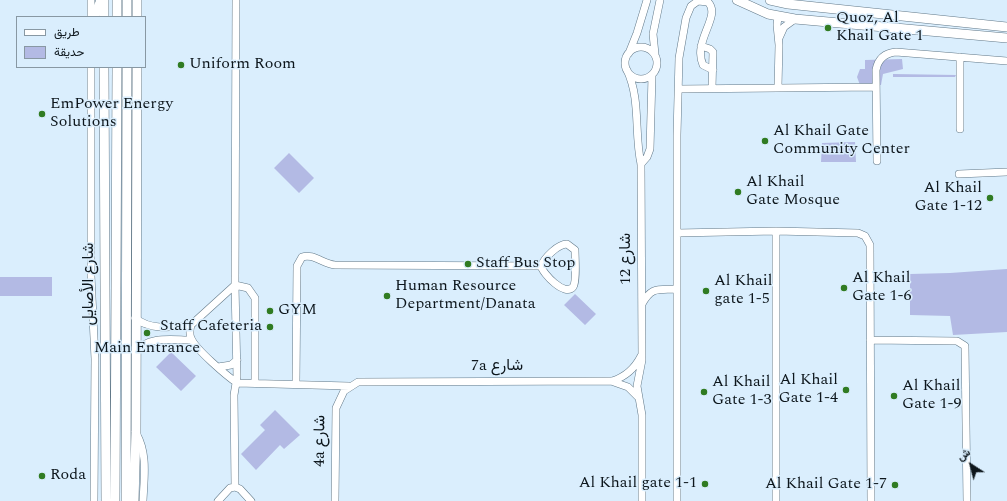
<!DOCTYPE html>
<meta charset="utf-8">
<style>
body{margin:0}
#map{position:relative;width:1007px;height:501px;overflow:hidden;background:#daeefd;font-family:Spectral,Vazirmatn,serif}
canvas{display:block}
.legend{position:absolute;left:16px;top:16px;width:130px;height:52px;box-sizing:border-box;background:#daeefd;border:1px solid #8898a3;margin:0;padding:5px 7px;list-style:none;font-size:12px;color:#0d161c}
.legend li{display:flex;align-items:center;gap:8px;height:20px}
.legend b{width:20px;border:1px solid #8898a3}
.north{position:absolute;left:951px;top:445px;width:40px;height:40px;-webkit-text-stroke:3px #daeefd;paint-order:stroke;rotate:324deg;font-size:11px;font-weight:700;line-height:16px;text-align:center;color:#0d161c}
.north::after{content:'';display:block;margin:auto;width:14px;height:18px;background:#0d161c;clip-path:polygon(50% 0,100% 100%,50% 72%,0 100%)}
</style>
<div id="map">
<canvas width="1007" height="501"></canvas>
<ul class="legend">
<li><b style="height:5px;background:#fff"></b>طريق</li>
<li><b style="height:11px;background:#b3bae4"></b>حديقة</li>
</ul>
<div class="north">ش</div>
</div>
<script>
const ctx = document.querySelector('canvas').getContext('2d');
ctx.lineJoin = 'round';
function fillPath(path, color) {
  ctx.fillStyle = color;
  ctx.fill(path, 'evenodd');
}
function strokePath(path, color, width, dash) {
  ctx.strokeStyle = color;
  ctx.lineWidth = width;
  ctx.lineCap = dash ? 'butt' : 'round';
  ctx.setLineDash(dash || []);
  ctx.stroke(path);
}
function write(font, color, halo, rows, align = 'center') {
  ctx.font = font + ' Spectral,Vazirmatn,serif';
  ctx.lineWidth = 3;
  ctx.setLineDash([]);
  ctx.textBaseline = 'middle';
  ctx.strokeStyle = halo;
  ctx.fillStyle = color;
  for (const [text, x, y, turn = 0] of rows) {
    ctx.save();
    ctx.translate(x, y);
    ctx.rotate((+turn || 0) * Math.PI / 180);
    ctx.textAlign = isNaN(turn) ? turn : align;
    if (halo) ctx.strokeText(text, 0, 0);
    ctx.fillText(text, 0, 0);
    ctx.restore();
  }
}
const green = new Path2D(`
 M902 59 903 69 883 74 881 85H860L857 77 860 69H865V60Z
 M893 74 956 75 955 77H893Z
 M855 142 856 162H821L822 143Z
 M289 153 314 178 299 193 274 168Z
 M1007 269V332L953 335 950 316 910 315V274L950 273Z
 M0 277H52V296H0Z
 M575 294 596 314 585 325 564 305Z
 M171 352 196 376 181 391 156 367Z
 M275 410 300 435 284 449 280 445 256 470 241 454 265 430 260 425Z`);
const street = new Path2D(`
 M91 17V0
 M779 38 784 27 795 19
 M701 46 710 49 713 52 712 88
 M625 63a16 16 0 1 1 32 0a16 16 0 1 1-32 0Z
 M629 53 637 33 647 0
 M655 54 653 34 660 0
 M960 57V129
 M91 67V276L95 359 94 501
 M627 70C641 100 634 133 641 164L642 360 637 386 642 415V501
 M778 87 779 45 777 25 778 17
 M679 89 876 87
 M877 161 876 70C878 59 885 53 896 52L1007 61
 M641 164 647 157 650 149 652 76
 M959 174 1007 172
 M776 231V501
 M677 233 776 231 858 233 865 236 870 245 871 501
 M567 244 575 250C575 258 577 282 573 287 565 297 543 274 541 266 545 257 558 244 567 244Z
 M642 304C652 286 658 290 677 289
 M135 318C151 331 173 327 191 325
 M870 340 957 341 965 346 967 501
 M136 352C148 335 173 340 191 340
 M218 367 231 365 237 360
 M612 381C625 377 635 368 641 356
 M255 383V298L248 288 235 285 191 325C190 329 189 334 191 338 195 349 227 376 237 383L349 386
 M296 384 297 266 302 257C313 253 323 264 335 265L541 266
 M136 433C148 454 144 477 143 501
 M235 487 234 395 237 377 235 285 236 0
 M218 501 230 488 235 487 240 489 251 501
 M335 501 336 408 344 391 358 382 611 381 628 387 638 397
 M677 501V135L679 58 686 18 691 6 698 1 708 2C722 16 692 41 703 65L713 70`);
const secondary = new Path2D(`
 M104 0V17
 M737 0 768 14 795 19 1007 38
 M770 0 788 4 1007 27
 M94 17 101 0
 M117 17V0
 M127 17V0
 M137 17V0
 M104 67 106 501
 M115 501 117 67
 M126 501 127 67
 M134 501 136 432 137 67`);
const markers = [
 [828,28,4,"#307b22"],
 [181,65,4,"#307b22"],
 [42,114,4,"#307b22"],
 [765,141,4,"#307b22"],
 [738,192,4,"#307b22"],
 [990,198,4,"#307b22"],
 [468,264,4,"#307b22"],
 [844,288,4,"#307b22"],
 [706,291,4,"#307b22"],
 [387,296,4,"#307b22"],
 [270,311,4,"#307b22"],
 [270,327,4,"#307b22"],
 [147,333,4,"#307b22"],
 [846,390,4,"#307b22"],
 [704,392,4,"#307b22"],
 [894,396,4,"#307b22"],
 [42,476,4,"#307b22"],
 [705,484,4,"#307b22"],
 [895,485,4,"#307b22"]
];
const poiNames = [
 ["Quoz, Al",836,19],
 ["Khail Gate 1",836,37],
 ["Uniform Room",189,65],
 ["EmPower Energy",50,105],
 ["Solutions",50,123],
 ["Al Khail Gate",773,132],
 ["Community Center",773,150],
 ["Al Khail",746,183],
 ["Gate Mosque",746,201],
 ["Al Khail",982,189,"right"],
 ["Gate 1-12",982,207,"right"],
 ["Staff Bus Stop",476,264],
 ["Al Khail",852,279],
 ["Gate 1-6",852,297],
 ["Al Khail",714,282],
 ["gate 1-5",714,300],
 ["Human Resource",395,287],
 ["Department/Danata",395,305],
 ["GYM",278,311],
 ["Staff Cafeteria",262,327,"right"],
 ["Main Entrance",147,349,"center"],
 ["Al Khail",838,381,"right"],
 ["Gate 1-4",838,399,"right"],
 ["Al Khail",712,383],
 ["Gate 1-3",712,401],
 ["Al Khail",902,387],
 ["Gate 1-9",902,405],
 ["Roda",50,476],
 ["Al Khail gate 1-1",697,484,"right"],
 ["Al Khail Gate 1-7",887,485,"right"]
];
const streetNames = [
 ["شارع 12",627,259,-90],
 ["شارع الأصايل",90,284,-90],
 ["7a شارع",497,367],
 ["4a شارع",321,441,-89]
];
fillPath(green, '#b3bae4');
strokePath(street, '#617888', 8);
strokePath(secondary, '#617888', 10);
strokePath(street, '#fff', 7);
strokePath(secondary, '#fff', 9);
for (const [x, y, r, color] of markers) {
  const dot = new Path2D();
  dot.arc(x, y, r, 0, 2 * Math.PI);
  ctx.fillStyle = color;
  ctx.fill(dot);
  strokePath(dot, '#daeefd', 1.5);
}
write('16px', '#0d161c', '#daeefd', poiNames, 'left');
write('16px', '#0d161c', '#daeefd', streetNames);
</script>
